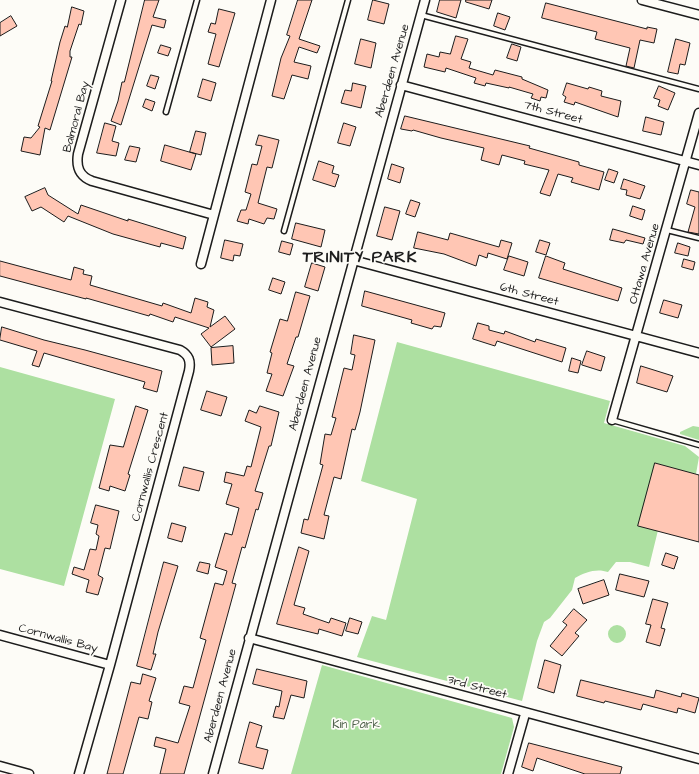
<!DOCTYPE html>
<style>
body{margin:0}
canvas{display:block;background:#fdfcf7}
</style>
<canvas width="699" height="774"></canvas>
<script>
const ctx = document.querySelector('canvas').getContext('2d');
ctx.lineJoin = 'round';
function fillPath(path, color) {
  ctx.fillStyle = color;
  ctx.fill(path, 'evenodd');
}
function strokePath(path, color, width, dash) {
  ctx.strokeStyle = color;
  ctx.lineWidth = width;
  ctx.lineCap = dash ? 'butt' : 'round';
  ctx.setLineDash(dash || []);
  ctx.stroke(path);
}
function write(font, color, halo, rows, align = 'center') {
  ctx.font = font + ' "Architects Daughter",sans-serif';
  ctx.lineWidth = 3.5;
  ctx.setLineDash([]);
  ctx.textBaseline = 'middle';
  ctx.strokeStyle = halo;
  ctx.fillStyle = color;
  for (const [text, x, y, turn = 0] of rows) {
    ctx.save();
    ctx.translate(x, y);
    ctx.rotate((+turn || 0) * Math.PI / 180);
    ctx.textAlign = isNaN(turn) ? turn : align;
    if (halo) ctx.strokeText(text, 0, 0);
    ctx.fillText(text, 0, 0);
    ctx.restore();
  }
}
const green = new Path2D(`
 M397 342 610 401 604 423 685 446 699 457 696 474 673 469 649 567 630 562H616L608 572C597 568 585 572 575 578L572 590 550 618 544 622 537 641 522 701 357 657 372 616 386 620 417 499 361 481Z
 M0 367 115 399 64 586 0 569Z
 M693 426 699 427V440L680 434V432Z
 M608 634a9 9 0 1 1 18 0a9 9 0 1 1-18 0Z
 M322 665 512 718 514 727 501 774H291Z`);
const building = new Path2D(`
 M145 0H159L153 17 166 20 164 28 152 25 121 125 111 121 118 101 122 82H124Z
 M298 0H312L299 39 320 46 317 53 299 47 294 62 311 66 308 79 292 75 284 99 272 96 281 58 290 36 287 35Z
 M373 0 389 4 384 24 368 20Z
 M440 0H461L456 18 437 12Z
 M466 0H492L489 9 466 2Z
 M546 3 647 29V27L657 29 654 43 640 40 634 68 626 66 630 48 595 39 597 32 542 18Z
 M72 7 84 11 81 25 79 24 70 51V57H72L50 130 45 128 40 155 21 151 24 137 31 138 40 127 38 126 52 81H51L60 42 65 26 67 27Z
 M219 9 235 13 219 67 208 64 216 34 208 32 211 23 215 24Z
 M498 13 510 17 505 30 494 26Z
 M11 16 17 26 0 36V23Z
 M456 36 468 39 461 59 471 62 469 68 493 75 495 70 522 77V79L548 90 546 98 541 97 540 101 531 98 533 94 509 87V88L486 83 485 86 474 83 476 78 446 68 445 72 424 67 427 54 439 57 440 52 450 54Z
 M361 39 376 43 371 68 355 64Z
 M676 39 690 43 685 65 680 64 678 74 668 72Z
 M512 44 521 47 517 61 507 58Z
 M161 45 171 48 168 56 158 53Z
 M151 75 159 77 155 89 147 86Z
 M203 79 216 83 211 101 198 97Z
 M353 83 366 86 361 108 341 103 345 90 351 91Z
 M567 83 588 89 589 87 602 91 601 96 621 101 618 117 575 102 574 105 564 102 566 97 563 95Z
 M659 86 675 93 668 110 658 106 660 100 654 98Z
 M146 99 155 102 152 111 143 107Z
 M405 116 530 146 529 148 579 162V165L604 172 599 190 571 182 573 178 558 174 550 196 540 193 549 170 524 164 525 161 502 155 499 165 481 160 484 148 441 138 413 130 412 131 401 129Z
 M646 117 664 122 661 135 643 131Z
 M105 123 116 126 112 141 119 143 116 156 97 153Z
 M344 123 356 127 350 146 338 143Z
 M196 131 206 133 201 155 190 152Z
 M259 135 279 140 272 168 267 167 258 203 277 209 274 219 267 218 264 224 249 219 248 224 237 221 241 210H246L251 194 245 192 252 164 257 165 262 146 256 145Z
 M165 145 196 154 191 170 161 161Z
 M130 146 140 148 136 162 125 160Z
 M319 161 334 166 332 173 339 175 335 187 313 180Z
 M392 164 404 168 400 183 388 179Z
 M609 169 618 172 614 183 605 180Z
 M624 179 645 186 640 199 626 195 627 190 621 189Z
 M45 188 48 195 78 214 81 205 128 221V219L186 237 183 249 161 243 160 247 113 234 68 216 64 222 41 207 32 211 25 197Z
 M691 190 699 192V234L688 232 695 207 687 204Z
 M411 200 420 203 415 217 406 214Z
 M633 206 645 210 642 220 630 216Z
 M385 207 400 211 392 240 377 236Z
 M296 223 325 230 321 247 292 239Z
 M613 229 645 238 643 244 626 240 624 243 610 240Z
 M418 232 448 240 450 233 499 247 501 240 512 243 507 259 488 253 487 258 479 255 476 266 444 254 414 248Z
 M225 240 243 244 240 256 234 255 233 261 221 258Z
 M540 240 550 243 546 255 536 252Z
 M282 241 293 244 290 255 279 252Z
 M678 243 690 247 688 256 675 253Z
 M509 256 528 262 524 276 504 270Z
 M546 256 565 263 563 269 622 288 618 301 539 278Z
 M684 259 695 262 693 270 682 267Z
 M0 261 71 280 74 267 84 270 83 274 92 276 90 285 162 306 163 303 191 313 195 298 208 302 207 307 214 310 210 327 225 316 235 329 211 347 201 334 209 328 175 317 173 322 150 314 149 316 86 298V299L0 276Z
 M312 263 325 267 318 291 305 287Z
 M273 278 285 282 281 294 269 290Z
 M365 291 445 313 441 327 434 326 432 329 411 323 412 320 362 306Z
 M296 292 310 296 298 337H296L287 364 294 366 283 396 266 391 272 374 267 373 272 353 270 352 280 319 287 321Z
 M664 300 682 305 678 318 660 313Z
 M478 323 489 326V330L504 334 505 331 535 342 536 339 566 348 562 362 497 341 495 346 473 339Z
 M2 327 44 340 85 350 162 371 157 392 143 388 145 382 44 353 39 367 32 365 37 351 0 340Z
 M354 335 375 340 360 412 355 430 352 429 341 479 334 477 324 515 329 516 324 539 301 533 304 519 308 520 323 465 320 464 325 434 331 435 336 418 332 417 344 368 352 370 355 355 351 354Z
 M233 346 234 363 212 365 211 348Z
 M587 351 605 357 601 371 582 365Z
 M572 358 581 361 578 373 569 371Z
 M641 366 673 376 667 392 637 383Z
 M207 391 227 397 221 416 201 410Z
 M136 406 148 410 128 474 130 475 125 491 110 486 109 491 99 488 110 445 123 447Z
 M260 406 279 412 271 446H269L255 491 263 493 258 510 256 509 245 548 242 547 232 583 236 584 184 774H160L166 749 154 746 156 737 178 743 190 706 179 703 184 686 193 688 206 640 200 638 215 583 223 585 227 571 215 567 225 533 232 535 239 508 226 504 232 484 224 482 226 472 244 476 247 466 251 467 261 427 245 421 249 410 256 413Z
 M655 463 699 475V542L638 526Z
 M184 467 204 472 199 491 179 486Z
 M96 505 119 511 110 549 105 548 98 575 103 578 98 595 86 592 89 580 72 574 74 567 84 570 90 549 96 550 99 536 96 534 98 525 91 523Z
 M172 523 186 527 182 542 168 538Z
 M299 547 309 551 294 605 305 608 303 614 329 623 331 618 346 623 342 636 319 629 318 634 277 624Z
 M666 553 678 557 674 569 662 565Z
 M164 562 178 566 158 632 153 654H156L151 670 137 666Z
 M200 562 210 564 208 574 197 571Z
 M620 574 649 581 644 597 616 590Z
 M604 580 609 595 583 604 578 589Z
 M653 599 668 603 661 628 665 629 660 646 646 642 651 625 646 624Z
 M574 609 587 620 575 633 579 636 562 656 550 646 567 625 563 622Z
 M350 618 362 622 358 634 346 631Z
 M545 660 561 665 554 693 538 688Z
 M257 669 307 681 304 698 291 695 284 719 273 717 276 706 279 707 282 691 253 684Z
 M143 674 156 678 149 701 152 702 148 719 139 717 123 774H107L131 682 140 684Z
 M581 680 654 698 656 690 681 697 682 693 699 698 695 713 678 708 677 713 643 704 641 710 605 701 604 703 577 696Z
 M250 722 262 726 256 747 268 750 263 769 239 763Z
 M529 743 622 767 620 774H585L537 758 533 771 522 767Z`);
const service = new Path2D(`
 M421 15 699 89
 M166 112 197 0
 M667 230 699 238
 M284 231 348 0
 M612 420 699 445`);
const minor = new Path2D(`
 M121 0 78 154C76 167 79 176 92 181L214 215
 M642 0 699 15
 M401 85 699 165
 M353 260 699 353
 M201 264 271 0
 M0 302 180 350C189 355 191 361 189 371L110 665 79 774
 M612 420 699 113
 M0 635 110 665
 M249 638 699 759
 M0 766 29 774
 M213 774 425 0
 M508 774 525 714`);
const streetNames = [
 ["Aberdeen Avenue",393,71,-74],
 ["7th Street",553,113,15],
 ["Balmoral Bay",77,117,-75],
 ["Ottawa Avenue",645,264,-74],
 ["6th Street",529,295,15],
 ["Aberdeen Avenue",306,384,-75],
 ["Cornwallis Crescent",151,467,-75],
 ["Cornwallis Bay",58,639,15],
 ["3rd Street",477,688,15],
 ["Aberdeen Avenue",221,696,-75]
];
const parkNames = [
 ["Kin Park",356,725]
];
const districtNames = [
 ["TRINITY PARK",360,259]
];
fillPath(green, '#ade0a1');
fillPath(building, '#ffc6b4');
strokePath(building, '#1c1c1c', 1);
strokePath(service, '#1c1c1c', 7);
strokePath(minor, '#1c1c1c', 11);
strokePath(service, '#fdfcf7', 4);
strokePath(minor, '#fdfcf7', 8);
write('12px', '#1c1c1c', '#fdfcf7', streetNames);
write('12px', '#4f614b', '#fdfcf7', parkNames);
ctx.letterSpacing = '1px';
write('bold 16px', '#1c1c1c', '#fdfcf7', districtNames);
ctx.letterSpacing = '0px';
</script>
